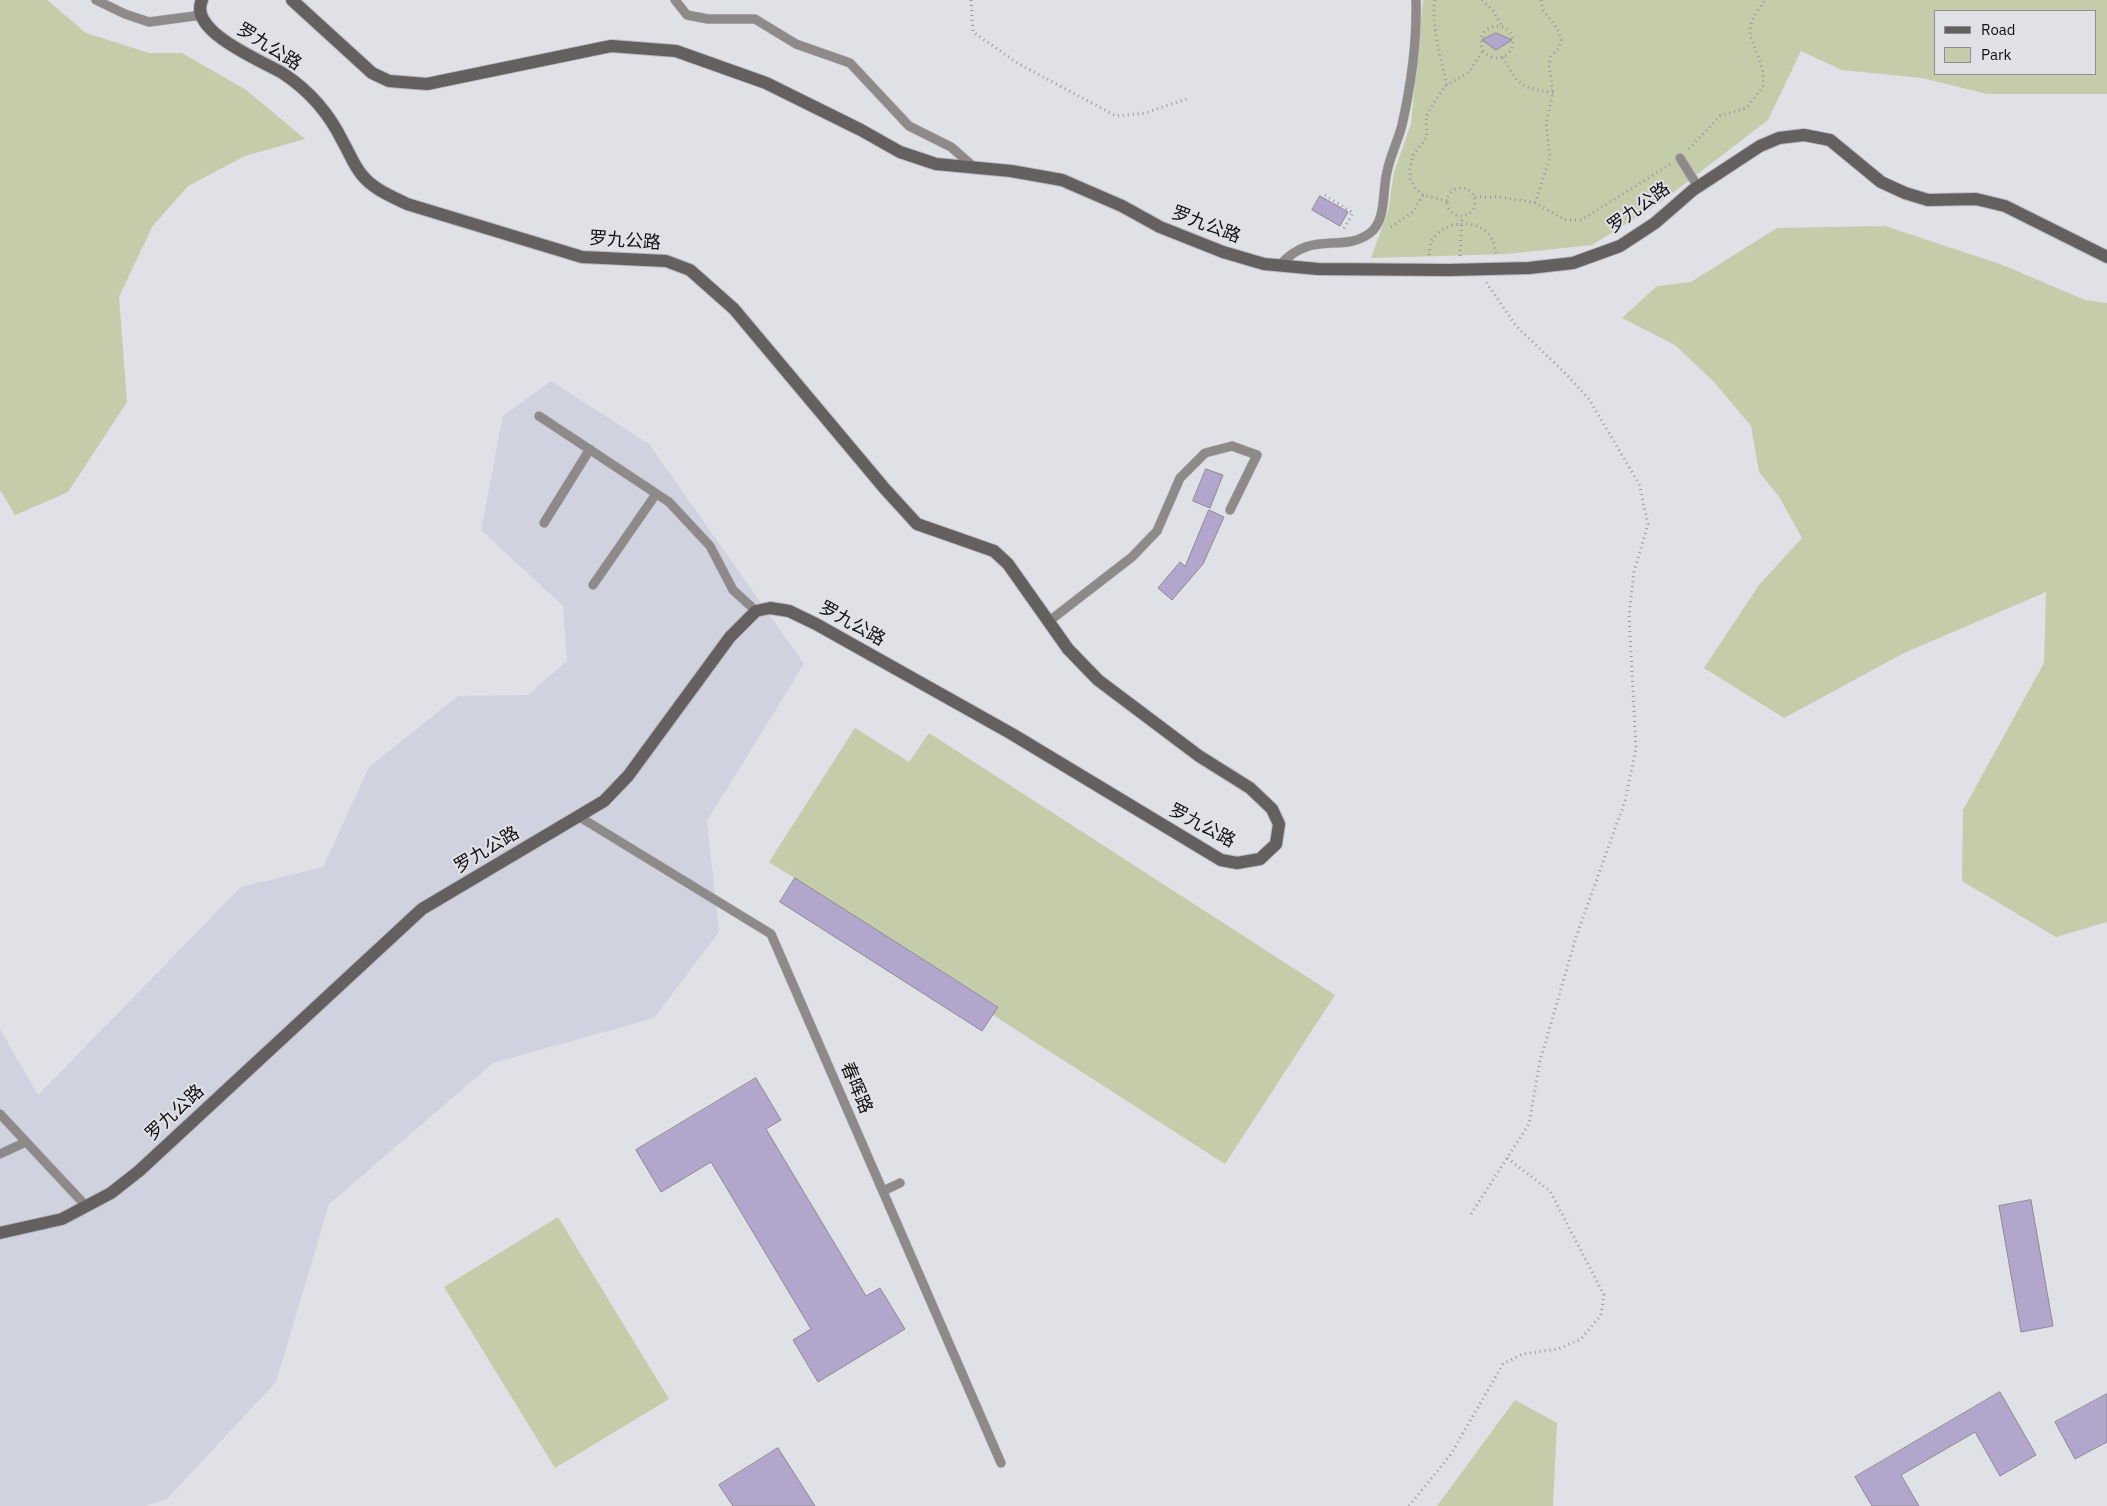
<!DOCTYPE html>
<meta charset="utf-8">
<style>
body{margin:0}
#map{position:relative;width:2107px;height:1506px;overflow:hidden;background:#e0e0e7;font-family:"IBM Plex Sans",sans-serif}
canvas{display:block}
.legend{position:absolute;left:1934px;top:10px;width:162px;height:65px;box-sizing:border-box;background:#e0e0e7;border:1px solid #8d8d92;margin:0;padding:6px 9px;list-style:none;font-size:15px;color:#101012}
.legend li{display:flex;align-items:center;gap:10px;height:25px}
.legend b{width:25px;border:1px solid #8d8d92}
</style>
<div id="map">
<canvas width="2107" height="1506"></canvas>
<ul class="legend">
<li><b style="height:6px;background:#656060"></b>Road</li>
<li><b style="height:14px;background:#c4ccaa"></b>Park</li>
</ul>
</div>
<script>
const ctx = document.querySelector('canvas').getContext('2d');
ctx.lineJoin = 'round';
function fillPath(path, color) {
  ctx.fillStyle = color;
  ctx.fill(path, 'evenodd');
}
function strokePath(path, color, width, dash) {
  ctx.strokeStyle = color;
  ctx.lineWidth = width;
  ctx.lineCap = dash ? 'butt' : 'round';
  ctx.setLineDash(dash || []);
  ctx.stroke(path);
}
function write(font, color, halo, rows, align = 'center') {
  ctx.font = font + ' "IBM Plex Sans","Noto Sans SC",sans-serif';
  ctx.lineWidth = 4;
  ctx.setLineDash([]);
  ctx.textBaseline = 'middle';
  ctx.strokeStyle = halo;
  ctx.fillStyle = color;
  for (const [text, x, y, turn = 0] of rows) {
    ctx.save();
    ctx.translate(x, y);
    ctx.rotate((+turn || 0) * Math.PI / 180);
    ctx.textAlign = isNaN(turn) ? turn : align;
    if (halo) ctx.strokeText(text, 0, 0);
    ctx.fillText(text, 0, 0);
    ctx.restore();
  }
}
const built = new Path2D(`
 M551 381 649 444 804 664 707 821 719 932 654 1018 493 1063 329 1204 276 1382 167 1499 145 1506H0V1029L38 1095 241 887 323 867 369 767 458 696 528 695 567 661 563 606 481 530 503 416Z`);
const green = new Path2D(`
 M0 0H47L86 33 149 53H182L246 90 305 139 245 156 188 186 152 227 119 297 127 402 68 492 15 515 0 490Z
 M1423 0H2107V94H1987L1922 78 1842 70 1801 51 1768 120 1661 202 1592 245 1506 254 1371 258 1388 211 1394 172 1411 124ZM1936 11H2096V74H1936Z
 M1885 226 2000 264 2085 300 2107 303V922L2056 937 1962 881 1963 810 2044 663 2046 592 1904 653 1784 718 1704 668 1759 585 1802 538 1780 498 1759 472 1751 426 1714 382 1675 345 1622 318 1657 286 1691 282 1777 228Z
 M855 728 909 762 929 733 1335 995 1225 1164 993 1015 998 1006 769 862Z
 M558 1217 669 1399 555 1468 444 1287Z
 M1515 1400 1557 1423 1553 1506H1437Z`);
const building = new Path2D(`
 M1496 33 1512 40 1496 50 1482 40Z
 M1320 196 1348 212 1340 226 1312 210Z
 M1206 469 1223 475 1210 508 1193 501Z
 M1209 510 1224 517 1203 564 1172 600 1158 588 1180 562 1185 566Z
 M795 878 998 1007 982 1031 780 902Z
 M756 1078 781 1120 766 1129 866 1296 880 1288 905 1329 818 1382 793 1340 811 1329 711 1162 661 1192 636 1150Z
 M2031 1200 2053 1326 2021 1332 1999 1206Z
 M2000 1392 2036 1455 2000 1476 1975 1432 1901 1475 1919 1506H1872L1855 1477Z
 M2107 1394V1442L2075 1459 2055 1422Z
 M778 1448 815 1506H733L719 1485Z`);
const path = new Path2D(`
 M971 0 973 32 1019 64 1116 116 1145 113 1189 98
 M1435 0C1430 16 1442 67 1447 85
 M1482 0 1492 9 1501 25
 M1481 42a16 16 0 1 1 32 0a16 16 0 1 1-32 0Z
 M1503 57C1519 87 1521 87 1553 93
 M1689 149 1720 116 1746 108 1763 87C1763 81 1764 74 1762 68 1752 34 1740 33 1765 0
 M1447 202a14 14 0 1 1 28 0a14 14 0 1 1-28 0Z
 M1325 195 1353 213 1343 230
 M1475 197H1500L1535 203 1565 220H1581L1671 164
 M1447 201 1423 195 1416 189 1410 180V169L1413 155 1427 137 1426 117 1433 104 1445 86 1469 72 1483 51
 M1535 203 1550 158 1546 123 1553 93 1549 65 1551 56 1559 48 1561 40 1557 28 1543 10 1541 0
 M1391 227 1413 212 1423 195
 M1429 255C1430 250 1430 243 1432 240 1445 220 1480 217 1492 239 1494 243 1495 249 1496 254
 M1460 256 1462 216
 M1471 1214 1529 1124 1540 1061 1576 937 1625 801 1636 748 1629 615 1634 572 1648 524 1639 484 1589 399 1566 374 1516 326 1486 282
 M1409 1506 1451 1454 1503 1364 1523 1354 1558 1349 1581 1339 1601 1315 1604 1295 1550 1191 1507 1158`);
const lane = new Path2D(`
 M96 0 125 14 149 22 202 15
 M675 0 687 15 708 19H755L796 44 850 63 909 126 951 147 975 168
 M1680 158 1698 187
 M1280 265C1312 229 1342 254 1370 233 1387 220 1382 190 1387 172 1390 156 1398 141 1402 125 1411 85 1417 41 1416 0
 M539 416 669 502 710 546 733 590 756 611
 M544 523 590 449
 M593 585 656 494
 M1048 622 1132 557 1157 531 1180 478 1205 453 1232 446 1257 455 1230 510
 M578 816 771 934 1001 1463
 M0 1114 87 1207
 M0 1154 26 1142
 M883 1191 900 1183`);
const secondary = new Path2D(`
 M292 0 372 73 389 81 427 84 611 46 676 51 766 83 861 130 900 152 936 164 1011 171 1062 180 1122 206 1160 227 1223 252 1264 264 1318 269 1449 270 1529 268 1573 263 1620 246 1655 223 1693 190 1760 146 1779 138 1804 135 1830 140 1881 182 1905 193 1928 200 1976 199 2005 206 2107 257
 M0 1233 62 1219 111 1193 139 1171 422 909 604 801 628 776 730 637 756 611 770 608 789 611 816 624 1012 734 1221 860 1237 863 1260 859 1276 844 1279 824 1272 809 1250 788 1199 756 1098 680 1068 649 1008 564 994 551 917 524 885 489 734 309 690 270 666 261 582 257 407 204C391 196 373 189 362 175 354 166 349 152 343 142 329 113 311 92 284 74 265 62 187 32 202 0`);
const streetNames = [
 ["罗九公路",269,47,32],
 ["罗九公路",1639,208,-36],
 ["罗九公路",1206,225,21],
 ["罗九公路",625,241,4],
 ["罗九公路",852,624,29],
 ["罗九公路",1202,826,28],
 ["罗九公路",487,850,-31],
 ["春晖路",856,1088,67],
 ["罗九公路",175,1113,-43]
];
fillPath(built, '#d1d2df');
fillPath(green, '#c4ccaa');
fillPath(building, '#b3a6cd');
strokePath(building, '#8b8a8f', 1);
strokePath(lane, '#bbbbc1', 10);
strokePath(secondary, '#bbbbc1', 14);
strokePath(path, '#98989e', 3, [1, 4]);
strokePath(lane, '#8d8a89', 9);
strokePath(secondary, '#656060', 12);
write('18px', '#101012', '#e0e0e7', streetNames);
</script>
